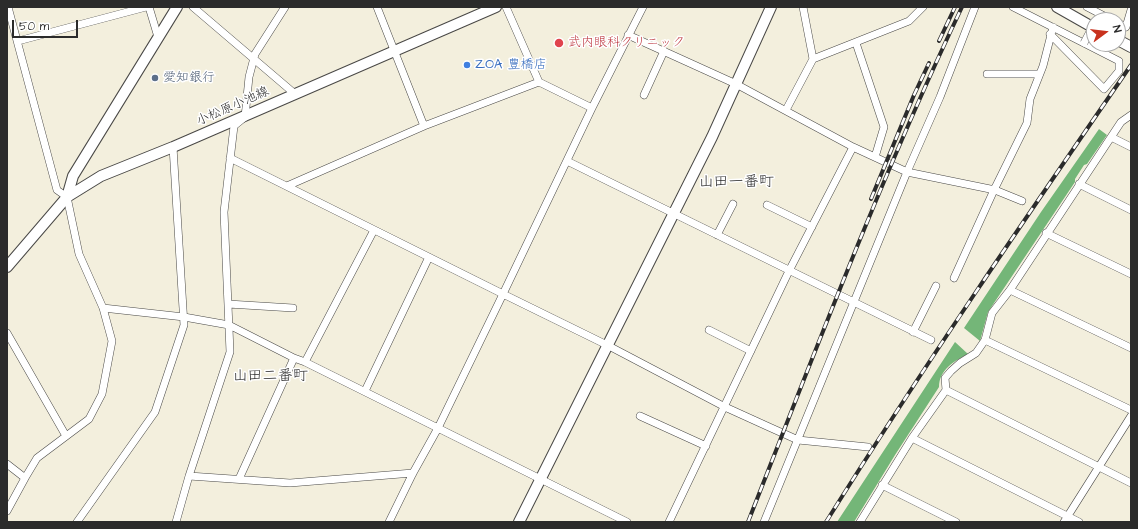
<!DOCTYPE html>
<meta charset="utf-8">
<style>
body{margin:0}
#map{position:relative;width:1138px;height:529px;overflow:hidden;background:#f3efdd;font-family:"Architects Daughter",sans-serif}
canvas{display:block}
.frame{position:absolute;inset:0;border:8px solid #2b2b2b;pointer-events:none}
.north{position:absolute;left:1086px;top:12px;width:40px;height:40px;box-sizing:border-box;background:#fff;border:1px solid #aaa;border-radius:50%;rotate:75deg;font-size:11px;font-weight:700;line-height:16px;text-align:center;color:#2b2b2b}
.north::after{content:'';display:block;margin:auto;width:14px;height:18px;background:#c8321e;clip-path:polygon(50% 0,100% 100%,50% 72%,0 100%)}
.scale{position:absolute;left:12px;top:20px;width:66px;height:18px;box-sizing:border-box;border:2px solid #2b2b2b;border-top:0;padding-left:5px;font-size:12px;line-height:14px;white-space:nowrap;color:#2b2b2b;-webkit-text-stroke:3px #fff;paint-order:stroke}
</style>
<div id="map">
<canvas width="1138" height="529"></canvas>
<div class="frame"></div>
<div class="north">N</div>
<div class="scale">50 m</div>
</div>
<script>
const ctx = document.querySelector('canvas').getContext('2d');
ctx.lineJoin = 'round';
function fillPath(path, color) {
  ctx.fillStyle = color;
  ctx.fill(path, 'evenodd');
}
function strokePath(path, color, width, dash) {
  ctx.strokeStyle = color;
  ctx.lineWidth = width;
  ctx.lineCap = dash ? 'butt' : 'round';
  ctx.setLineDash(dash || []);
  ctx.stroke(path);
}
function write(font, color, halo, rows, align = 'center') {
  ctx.font = font + ' "Architects Daughter","Klee One",sans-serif';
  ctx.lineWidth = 3;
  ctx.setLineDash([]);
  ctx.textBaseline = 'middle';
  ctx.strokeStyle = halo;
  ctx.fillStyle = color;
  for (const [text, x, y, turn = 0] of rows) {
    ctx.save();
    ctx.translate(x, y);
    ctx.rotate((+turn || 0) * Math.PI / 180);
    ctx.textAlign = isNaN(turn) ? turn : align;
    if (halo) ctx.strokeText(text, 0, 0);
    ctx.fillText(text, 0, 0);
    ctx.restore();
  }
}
const forest = new Path2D(`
 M1099 129 1107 135 1087 164 1084 165 1075 179V182L988 312 980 341 964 328 1041 212Z
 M955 342 968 354C954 361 939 370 939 387L895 455 854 522H837Z`);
const street = new Path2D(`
 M149 7 158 37
 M193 7 295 94
 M377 7 424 126
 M506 7 539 82
 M803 7 813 59 909 21 923 7
 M1013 7 1119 61V71L1104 89 1050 34
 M1087 7 1112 20
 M1118 23 1126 27 1131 10
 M628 35 736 84 853 147 907 172 995 190 1022 201
 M18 41 146 7
 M856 43 884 127 875 157
 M987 74H1039
 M644 95 664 51
 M786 110 813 59
 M1111 137 1131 147
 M230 158 503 294 607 345 725 407 769 427 798 440 868 447
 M567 161 931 340
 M1079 184 1131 210
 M287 186 424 126 539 82 592 108
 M767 205 812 227
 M1046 233 1131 274
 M717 235 733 204
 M954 278 994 190 1027 123 1030 99 1043 66 1053 27
 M1010 290 1131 348
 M228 304 293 308
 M103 308 184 317 229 325 294 358 305 362 627 522
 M709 330 751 351
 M913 332 936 286
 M7 333 66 436
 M985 340 1131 410
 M305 362 374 230
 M946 390 1131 483
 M365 391 429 257
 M640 416 706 446
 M912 438 1079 522
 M7 464 25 478
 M189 476 290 483 413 473
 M239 479 294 358
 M882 485 956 522
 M7 511 25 478 37 458 89 419 102 394 112 341 103 308 79 254 67 197 57 190 8 7
 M77 522 155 412 184 325 173 147
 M176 522 189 476 230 352 224 212 234 126 245 117 249 77 255 54 285 7
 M389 522 413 473 438 428 503 294 592 108 643 7
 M669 522 789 271 853 147
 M764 522 907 172 940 97 975 7
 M860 522 912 438 946 390 945 378 951 371 960 363 976 353 985 340 992 313 1010 290 1121 122 1131 115
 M1064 522 1131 416`);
const secondary = new Path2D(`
 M1057 7 1094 28
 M1118 40 1131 47
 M67 197 73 176 177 7
 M7 267 67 197 101 176 173 147 496 7
 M519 522 712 137 771 7`);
const rail = new Path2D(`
 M939 41 955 7
 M871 199 914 95 929 63
 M748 522C816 349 882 175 962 7
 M826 522C923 367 1027 216 1131 65`);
const streetBridge = new Path2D(`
 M1084 43 1094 24`);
const markers = [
 [559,43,5,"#e0444e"],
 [467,65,4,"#3f7fe0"],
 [155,78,4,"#5c6f8a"]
];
const healthNames = [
 ["武内眼科クリニック",568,43]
];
const shopNames = [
 ["ZOA 豊橋店",475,65]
];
const serviceNames = [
 ["愛知銀行",163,78]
];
const streetNames = [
 ["小松原小池線",233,107,-24]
];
const quarterNames = [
 ["山田一番町",736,183],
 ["山田二番町",270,377]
];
fillPath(forest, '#74b678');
strokePath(street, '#494846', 8);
strokePath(secondary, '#494846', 12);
strokePath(street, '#fff', 7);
strokePath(secondary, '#fff', 10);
strokePath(rail, '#2b2b2b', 4);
strokePath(rail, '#fff', 2.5, [8]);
strokePath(streetBridge, '#494846', 8, []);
strokePath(streetBridge, '#fff', 7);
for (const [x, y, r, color] of markers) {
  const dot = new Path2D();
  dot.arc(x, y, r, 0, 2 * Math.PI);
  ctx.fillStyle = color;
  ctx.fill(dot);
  strokePath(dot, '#fff', 1.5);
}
write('13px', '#be3a42', '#fff', healthNames, 'left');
write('13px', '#366cbe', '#fff', shopNames, 'left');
write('13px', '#4e5e75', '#fff', serviceNames, 'left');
write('13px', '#2b2b2b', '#fff', streetNames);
write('15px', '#2b2b2b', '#fff', quarterNames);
</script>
